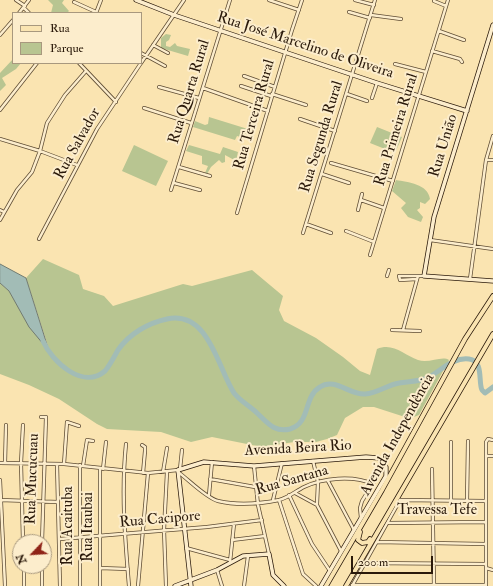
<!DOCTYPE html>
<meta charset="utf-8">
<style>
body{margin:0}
#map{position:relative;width:493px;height:586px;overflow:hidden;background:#fae4b1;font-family:"IM FELL Double Pica",serif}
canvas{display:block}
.legend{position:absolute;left:12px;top:12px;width:130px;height:52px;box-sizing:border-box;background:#fcedcc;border:1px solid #a8987e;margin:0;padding:5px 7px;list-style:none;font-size:12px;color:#2a190a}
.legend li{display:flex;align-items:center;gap:8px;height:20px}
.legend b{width:20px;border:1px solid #a8987e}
.north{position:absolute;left:12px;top:534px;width:40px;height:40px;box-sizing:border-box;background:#fcedcc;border:1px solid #a8987e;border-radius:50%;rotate:245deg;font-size:11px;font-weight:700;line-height:16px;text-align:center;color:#2a190a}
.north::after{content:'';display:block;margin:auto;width:14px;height:18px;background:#8f2418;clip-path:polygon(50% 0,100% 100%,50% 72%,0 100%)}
.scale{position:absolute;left:351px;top:556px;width:82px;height:18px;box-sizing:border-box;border:2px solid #2a190a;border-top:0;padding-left:5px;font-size:12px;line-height:14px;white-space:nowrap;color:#2a190a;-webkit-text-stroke:3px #fcedcc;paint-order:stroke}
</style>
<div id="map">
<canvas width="493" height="586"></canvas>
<ul class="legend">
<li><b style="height:5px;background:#fae4b1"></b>Rua</li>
<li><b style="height:11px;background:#b8c591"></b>Parque</li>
</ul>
<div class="north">N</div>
<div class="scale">200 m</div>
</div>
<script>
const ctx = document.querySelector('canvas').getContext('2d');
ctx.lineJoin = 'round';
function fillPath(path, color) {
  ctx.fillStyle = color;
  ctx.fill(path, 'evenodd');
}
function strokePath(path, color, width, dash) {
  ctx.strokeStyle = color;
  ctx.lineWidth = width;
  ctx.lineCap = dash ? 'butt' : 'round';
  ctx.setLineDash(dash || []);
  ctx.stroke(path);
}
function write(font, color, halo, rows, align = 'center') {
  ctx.font = font + ' "IM FELL Double Pica",serif';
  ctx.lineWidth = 4;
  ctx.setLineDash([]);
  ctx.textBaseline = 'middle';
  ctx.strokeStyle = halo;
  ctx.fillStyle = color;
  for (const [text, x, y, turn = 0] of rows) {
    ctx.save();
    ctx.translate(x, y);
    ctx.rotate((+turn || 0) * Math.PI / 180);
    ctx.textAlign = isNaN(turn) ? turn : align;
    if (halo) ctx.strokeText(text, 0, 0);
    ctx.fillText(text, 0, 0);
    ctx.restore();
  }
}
const green = new Path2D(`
 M48 0H64L62 3 69 11 67 13H51L53 5Z
 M166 34 171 35 169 40 166 42V46L170 47 175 43 177 46 190 49 188 56 161 48V38Z
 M13 59V63H21L16 69 2 78 6 85 0 91V73Z
 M209 117 251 130 248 139 237 136 235 140 193 127 195 121 205 125 208 124Z
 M377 127 402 137 395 153 370 143Z
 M134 145 168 161 156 186 122 171Z
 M189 145 220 154 223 147 238 152 236 161 225 155V162L222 163 219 160 211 167 207 174 205 173 208 166 202 164V156L186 151Z
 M396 180C408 182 428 184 430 199L425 204 420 202V208L417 210 423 217 421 222 408 217 401 208 406 203 392 191Z
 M43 259 79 275 83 289 104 296 113 306 183 284 192 286 252 270 283 296 279 310 284 321 316 338 343 357 360 371 370 375 377 349C393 342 404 355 418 360 429 364 442 355 449 360L419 415 414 417H405L374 407H363L345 418 337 435 327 439 316 442H294L262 447 212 437 191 442 161 432 107 429 97 424 59 399 29 385 0 374V283L9 291 49 349 26 278Z`);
const water = new Path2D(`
 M0 264 26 278 49 351 29 327 9 291 0 283Z`);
const river = new Path2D(`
 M43 341C52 362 83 390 105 371 110 365 114 357 118 350 129 334 148 323 167 319 209 310 218 369 234 393 240 401 250 406 257 413 267 422 274 433 290 429 311 423 303 397 320 387 335 377 349 395 365 394 378 393 387 385 399 383 409 381 420 382 429 377 442 370 453 357 469 359 484 361 478 382 482 390L485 393 493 387`);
const street = new Path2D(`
 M16 0 25 6
 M269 0 299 10
 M355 0 374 5
 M434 1 446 6
 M74 2 96 12
 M24 8 29 13
 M349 12 370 18
 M19 13 29 0
 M96 13 101 0
 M371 15 401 19
 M439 31 464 40
 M0 35 13 20
 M153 45 168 53
 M432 51 460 59 462 62
 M141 53 165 66
 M79 63 116 102
 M141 63 184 0
 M395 64 426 72
 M244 76 275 87
 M241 86 271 96
 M159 87 199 98
 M203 88 268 111
 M272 94 306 105
 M347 94 367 101
 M372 98 377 83
 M144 108 191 123
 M0 110 37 63
 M300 119 335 131
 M0 139 40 151 77 165
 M486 160H493
 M331 163 393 181
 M179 167 210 176
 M322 174 349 183
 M174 183 200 190
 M171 190 230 0
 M361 200 384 208
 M0 210 4 212
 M358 210 362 194
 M237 213 292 30 302 0
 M0 220 17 190 32 172 40 151 47 123 65 95 86 71
 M306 224 331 233
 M346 231 374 242
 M303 233 375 0
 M39 239 97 129 141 63
 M430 240 493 249
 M370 255 448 0
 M387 276 389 270
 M417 279 400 280 399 276H424
 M470 279 486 160 493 136
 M392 330 420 331
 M403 330 418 276
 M41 417H46L42 542
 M23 425 21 463 23 542
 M451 442V500
 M126 444C121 492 125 539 129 586
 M142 445 145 447V451L143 473
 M486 456H493
 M313 461 318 482 317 504
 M0 463 64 464 148 473 178 470
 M5 463 6 425
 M57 464 60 586
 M64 464 67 422 79 426
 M80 465V586
 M83 466 87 440 93 441
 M254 466 258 505 269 554
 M100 469V586
 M103 469 106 442
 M180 469 182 450
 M432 469 434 586
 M163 472 167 448
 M178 472C189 480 206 498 218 501 239 506 259 504 279 500 288 498 296 491 304 487 323 478 353 475 373 484
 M210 479 255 487 277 484
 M0 480 5 586
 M328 481 354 530
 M295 493 317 505 341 551
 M209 495 212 462
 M289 495 312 544 330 571
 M0 500 58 502
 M273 500 282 463
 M279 500 303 574 316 586
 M400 500 485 501
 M467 501 468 441
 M361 518 360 508 362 501 385 464
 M389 523 485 522
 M60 539 207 527 262 520
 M232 540 265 536
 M377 542 485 544
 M186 548 230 560
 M230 562 234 524
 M365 563 486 564
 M24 566V586
 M42 566V586
 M100 568 128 569
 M486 568 493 570
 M217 570 222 586
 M352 585H486
 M138 586 148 473
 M166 586 164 530 167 472
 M244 586 248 556
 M352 586 400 500
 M486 586V442L488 439 493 440`);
const secondary = new Path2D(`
 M136 0 174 15 377 83 467 111
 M493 25 434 217 424 276 493 281
 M175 586 217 570 243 556 269 554 273 575 284 586
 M191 586 178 470 204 462 254 466 366 457 379 458 386 467V476L321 586`);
const primary = new Path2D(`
 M360 532 358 540 362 543 368 542 370 539
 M326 586 382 490 465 339 493 296
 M346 586 493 334`);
const streetNames = [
 ["Rua José Marcelino de Oliveira",305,46,18],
 ["Rua Quarta Rural",190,92,-73],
 ["Rua Terceira Rural",255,115,-74],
 ["Rua Primeira Rural",397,130,-73],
 ["Rua Segunda Rural",322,137,-73],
 ["Rua Salvador",78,144,-61],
 ["Rua União",444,146,-73],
 ["Avenida Independência",398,435,-61],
 ["Avenida Beira Rio",298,449,-3],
 ["Rua Mucucuau",33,479,-88],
 ["Rua Santana",292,481,-16],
 ["Travessa Tefe",437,511],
 ["Rua Cacipore",160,520,-5],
 ["Rua Acaituba",69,526,-90],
 ["Rua Itaubai",89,527,-90]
];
fillPath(green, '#b8c591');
fillPath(water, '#a2bcb6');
strokePath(water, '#727b71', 1);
strokePath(river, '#a2bcb6', 5);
strokePath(street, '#5e4c34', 4);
strokePath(secondary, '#2a190a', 5);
strokePath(primary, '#2a190a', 5.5);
strokePath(street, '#fcedcc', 2.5);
strokePath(secondary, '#fcedcc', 3.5);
strokePath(primary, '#fae4b1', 4);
write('15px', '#2a190a', '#fcedcc', streetNames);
</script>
